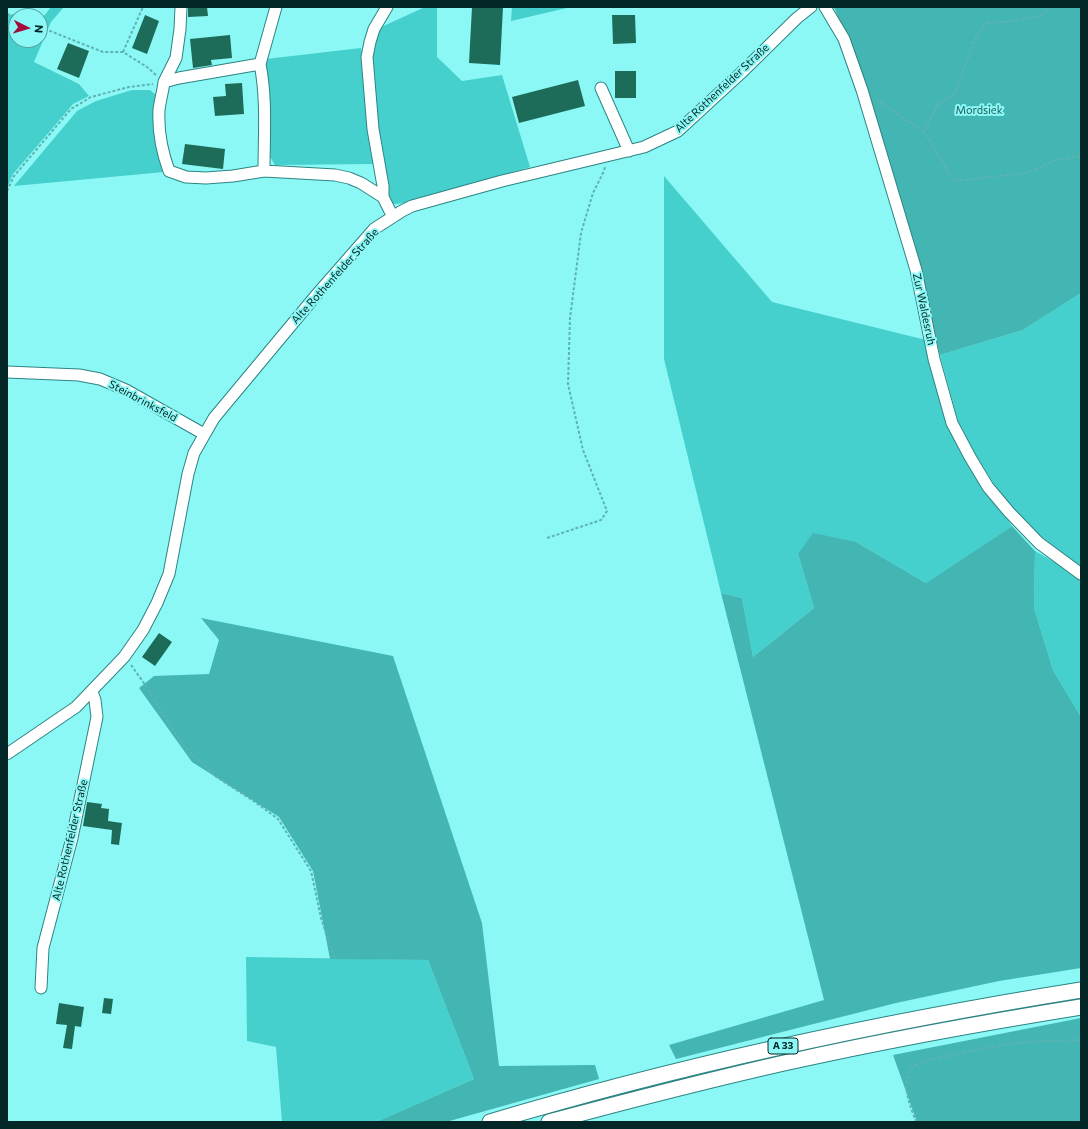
<!DOCTYPE html>
<meta charset="utf-8">
<style>
body{margin:0}
#map{position:relative;width:1088px;height:1129px;overflow:hidden;background:#8bf8f5;font-family:Commissioner,sans-serif}
canvas{display:block}
.frame{position:absolute;inset:0;border:8px solid #022726;pointer-events:none}
.north{position:absolute;left:8px;top:8px;width:40px;height:40px;box-sizing:border-box;background:#8bf8f5;border:1px solid #54a4a2;border-radius:50%;rotate:95deg;font-size:11px;font-weight:700;line-height:16px;text-align:center;color:#022726}
.north::after{content:'';display:block;margin:auto;width:14px;height:18px;background:#a50b3b;clip-path:polygon(50% 0,100% 100%,50% 72%,0 100%)}
</style>
<div id="map">
<canvas width="1088" height="1129"></canvas>
<div class="frame"></div>
<div class="north">N</div>
</div>
<script>
const ctx = document.querySelector('canvas').getContext('2d');
ctx.lineJoin = 'round';
function fillPath(path, color) {
  ctx.fillStyle = color;
  ctx.fill(path, 'evenodd');
}
function strokePath(path, color, width, dash) {
  ctx.strokeStyle = color;
  ctx.lineWidth = width;
  ctx.lineCap = dash ? 'butt' : 'round';
  ctx.setLineDash(dash || []);
  ctx.stroke(path);
}
function write(font, color, halo, rows, align = 'center') {
  ctx.font = font + ' Commissioner,sans-serif';
  ctx.lineWidth = 4;
  ctx.setLineDash([]);
  ctx.textBaseline = 'middle';
  ctx.strokeStyle = halo;
  ctx.fillStyle = color;
  for (const [text, x, y, turn = 0] of rows) {
    ctx.save();
    ctx.translate(x, y);
    ctx.rotate((+turn || 0) * Math.PI / 180);
    ctx.textAlign = isNaN(turn) ? turn : align;
    if (halo) ctx.strokeText(text, 0, 0);
    ctx.fillText(text, 0, 0);
    ctx.restore();
  }
}
const green = new Path2D(`
 M51 7H64L51 22 34 62 79 84 89 96 73 104 63 116 13 174 7 188V14L16 16V40H40V21Z
 M425 7H437V57L462 81 502 75 530 167 408 203 394 204 388 199 370 63 377 29Z
 M512 7H571L511 21Z
 M361 48 373 164 275 165 269 155 266 59Z
 M132 90H150L157 96 164 172 14 186 77 111 96 101Z
 M664 176 772 302 926 340 945 420 963 456 1012 526 926 583 856 542 798 554 814 608 753 657 742 598 721 593 664 359Z
 M1081 293V572L1041 538 1015 511 994 484 976 455 958 421 940 355 1023 330Z
 M1035 551 1081 577V717L1053 670 1034 608Z
 M246 957 428 960 474 1079 376 1122H282L276 1047 247 1041Z`);
const forest = new Path2D(`
 M834 7H1081V293L1023 330 940 355 914 243 859 68Z
 M1012 526 1035 551 1034 608 1053 670 1081 717V968L999 981 896 1003 676 1059 669 1045 824 1000 721 593 742 598 753 657 814 608 798 554 813 533 856 542 926 583Z
 M201 618 393 656 482 923 499 1066 595 1065 599 1079 446 1122H376L474 1079 428 960 330 959 313 871 279 817 192 762 139 688 154 676 209 674 219 640Z
 M1081 1018V1122H917L893 1055Z`);
const building = new Path2D(`
 M188 7H207L208 16 188 17Z
 M472 7H503L500 65 469 63Z
 M145 15 159 21 147 54 132 48Z
 M612 15H635L636 43 613 44Z
 M230 35 232 58 211 60 212 65 193 68 190 39Z
 M68 43 89 51 79 78 57 69Z
 M615 71H636V98H615Z
 M578 80 585 106 519 123 512 97Z
 M242 83 244 114 215 116 213 97 226 96 225 84Z
 M185 144 225 149 223 169 182 164Z
 M159 633 172 642 155 666 142 657Z
 M87 802 102 804 101 808 109 809 108 821 122 823 119 845 111 844 112 830 83 826Z
 M104 998 113 999 111 1014 102 1013Z
 M59 1003 84 1007 81 1027 75 1026 72 1049 63 1048 67 1025 56 1024Z`);
const path = new Path2D(`
 M1050 7 1041 16 1006 22 987 23 977 35 955 93 937 106 924 132 954 181 1027 173 1056 160 1081 156
 M7 14 16 16
 M40 27 103 52H123L147 67 156 75
 M123 52 143 7
 M876 99 924 132
 M7 191 14 176 71 109 91 97 129 87 153 84
 M547 538 601 520 607 511 583 450 568 384 570 318 581 233 593 193 604 171 605 167
 M131 665 146 686 182 744 215 776 255 802 278 819 311 871 321 918 334 957
 M916 1122C911 1107 900 1084 911 1069 919 1060 937 1058 948 1056 972 1051 996 1045 1020 1043 1040 1040 1061 1041 1081 1040`);
const minor = new Path2D(`
 M276 7 260 64 179 78 164 82C163 91 160 101 159 110 158 130 162 152 169 171L186 177 206 178 233 176 264 171 335 175 349 178 361 183 383 197 393 217
 M825 7 844 39 862 90 916 270 934 359 952 423 970 457 988 487 1009 512 1039 543 1081 574
 M260 64C267 99 264 135 264 171
 M164 82 176 58 180 29 181 7
 M601 88 629 151
 M383 197V186L373 129 367 57 370 42 374 29 387 7
 M7 372 79 375 100 379 126 390 204 434
 M7 754 76 707 124 657 143 630 157 603 169 574 188 474 194 453 214 418 318 293 374 229 402 211 412 206 502 181 644 147 678 131 741 73 797 18 811 7
 M41 988 43 948 72 838 97 717 95 700 92 692`);
const highway = new Path2D(`
 M490 1122C684 1064 881 1022 1081 990
 M549 1122C627 1101 705 1081 784 1063 882 1041 981 1023 1081 1007`);
const shields = [
 [783,1046,30]
];
const shieldNames = [
 ["A 33",783,1046]
];
const streetNames = [
 ["Alte Rothenfelder Straße",722,88,-43],
 ["Alte Rothenfelder Straße",335,276,-48],
 ["Zur Waldesruh",924,309,78],
 ["Steinbrinksfeld",143,401,28],
 ["Alte Rothenfelder Straße",70,840,-77]
];
const parkNames = [
 ["Mordsiek",979,110]
];
fillPath(green, '#45d0cd');
fillPath(forest, '#43b5b3');
fillPath(building, '#1d6c59');
strokePath(minor, '#2d8482', 13);
strokePath(highway, '#2d8482', 17);
strokePath(path, '#5eb3b1', 2, [3, 2]);
strokePath(minor, '#fff', 11);
strokePath(highway, '#fff', 15);
for (const [x, y, w] of shields) {
  const box = new Path2D();
  box.roundRect(x - w / 2, y - 8, w, 16, 3);
  ctx.fillStyle = '#8bf8f5';
  ctx.fill(box);
  strokePath(box, '#022726', 1);
}
write('bold 10px', '#022726', null, shieldNames);
write('11px', '#022726', '#8bf8f5', streetNames);
write('11px', '#205e5d', '#8bf8f5', parkNames);
</script>
